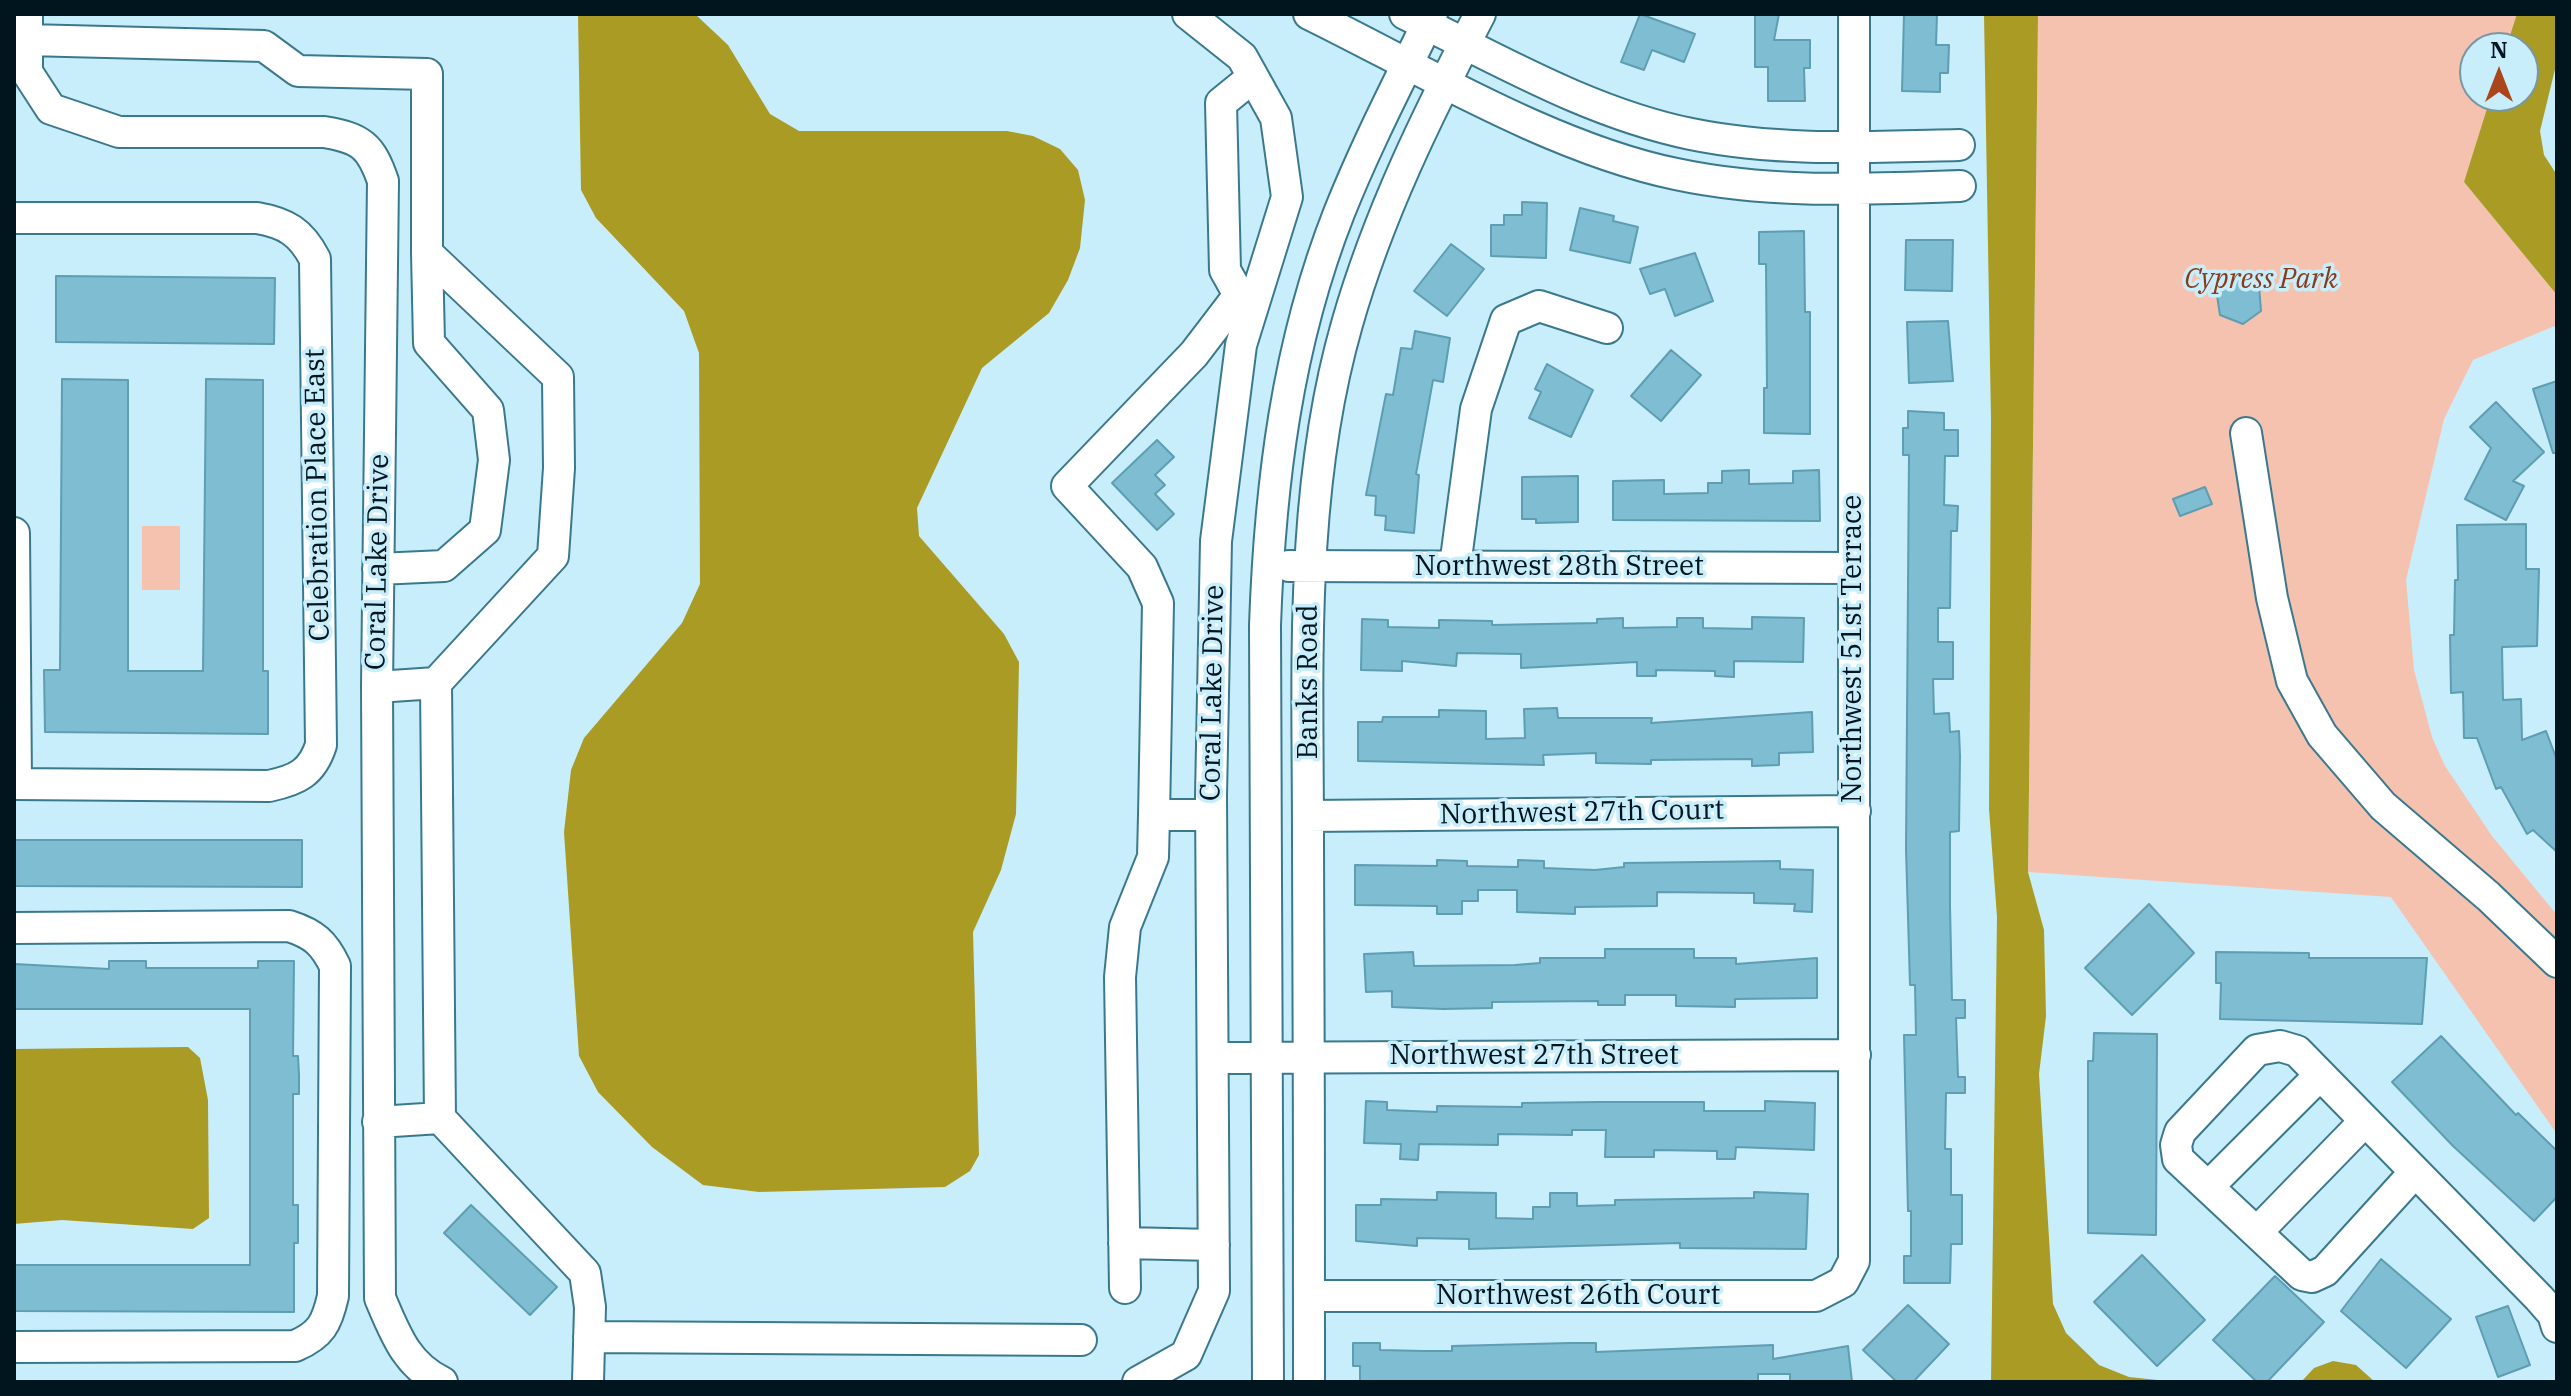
<!DOCTYPE html>
<style>
body{margin:0}
#map{position:relative;width:2571px;height:1396px;overflow:hidden;background:#c8edfb;font-family:"IBM Plex Serif",serif}
canvas{display:block}
.frame{position:absolute;inset:0;border:16px solid #00151d;pointer-events:none}
.north{position:absolute;left:2459px;top:32px;width:80px;height:80px;box-sizing:border-box;background:#c8edfb;border:2px solid #7897a2;border-radius:50%;rotate:0deg;font-size:22px;font-weight:700;line-height:32px;text-align:center;color:#00151d}
.north::after{content:'';display:block;margin:auto;width:28px;height:36px;background:#ab461a;clip-path:polygon(50% 0,100% 100%,50% 72%,0 100%)}
</style>
<div id="map">
<canvas width="2571" height="1396"></canvas>
<div class="frame"></div>
<div class="north">N</div>
</div>
<script>
const ctx = document.querySelector('canvas').getContext('2d');
ctx.lineJoin = 'round';
function fillPath(path, color) {
  ctx.fillStyle = color;
  ctx.fill(path, 'evenodd');
}
function strokePath(path, color, width, dash) {
  ctx.strokeStyle = color;
  ctx.lineWidth = width;
  ctx.lineCap = dash ? 'butt' : 'round';
  ctx.setLineDash(dash || []);
  ctx.stroke(path);
}
function write(font, color, halo, rows, align = 'center') {
  ctx.font = font + ' "IBM Plex Serif",serif';
  ctx.lineWidth = 7;
  ctx.setLineDash([]);
  ctx.textBaseline = 'middle';
  ctx.strokeStyle = halo;
  ctx.fillStyle = color;
  for (const [text, x, y, turn = 0] of rows) {
    ctx.save();
    ctx.translate(x, y);
    ctx.rotate((+turn || 0) * Math.PI / 180);
    ctx.textAlign = isNaN(turn) ? turn : align;
    if (halo) ctx.strokeText(text, 0, 0);
    ctx.fillText(text, 0, 0);
    ctx.restore();
  }
}
const green = new Path2D(`
 M2038 14H2522L2510 48H2475V96H2494L2464 182 2557 295V325L2473 360 2444 419 2406 580 2414 670 2432 737 2445 766 2492 836 2557 915V1134L2391 897 2028 872Z
 M142 526H180V590H142Z`);
const water = new Path2D(`
 M578 14H695L728 45 770 114 799 131H1007L1033 136 1060 149 1078 170 1085 200 1080 248 1068 280 1049 313 982 368 917 508 919 536 1004 634 1019 662 1016 814 1001 870 973 932 979 1155 970 1171 945 1187 759 1192 703 1185 652 1147 598 1092 579 1056 564 832 571 770 584 738 682 623 700 584 699 353 684 311 596 218 581 190Z
 M1984 14H2038L2028 872 2044 930 2046 1016 2039 1074 2053 1304 2066 1333 2099 1365 2129 1377 2177 1382H1991L1997 917 1989 809 1991 420Z
 M2517 14H2557V61L2540 131 2544 155 2557 175V295L2464 182 2491 96H2523V48H2506Z
 M188 1047 200 1058 208 1100 209 1218 193 1229 62 1220 14 1224V1049Z
 M2333 1361 2356 1365 2375 1382H2301L2314 1368Z`);
const building = new Path2D(`
 M1640 14 1695 34 1684 62 1652 50 1644 70 1621 62Z
 M1755 14H1779L1774 40H1810V68H1804L1805 101H1768V67H1755Z
 M1904 14H1937L1936 45H1949L1948 73H1940V92L1902 91Z
 M1522 202 1547 203 1546 258 1491 256V225H1504V215H1522Z
 M1580 208 1614 216 1613 221 1638 227 1630 263 1570 250Z
 M1804 231 1805 312H1810V434L1764 433V388H1767L1766 264H1759V232Z
 M1906 240H1953L1952 291 1905 290Z
 M1451 244 1484 269 1447 316 1414 291Z
 M1695 253 1713 301 1675 316 1665 289 1650 294 1640 269Z
 M56 276 275 278 274 344 56 342Z
 M2235 276 2259 286 2261 311 2243 324 2220 315 2216 289Z
 M1948 321 1953 381 1909 383 1907 322Z
 M1415 331 1450 338 1443 382 1433 380 1416 474 1419 475 1414 533 1385 530 1386 516 1375 515 1376 496 1366 495 1386 394 1393 395 1401 348 1412 349Z
 M1671 350 1701 375 1661 421 1631 396Z
 M1547 364 1593 390 1571 437 1529 418 1541 392 1535 389Z
 M62 379 128 380V671H203L206 379 263 380V671H268V734L45 732 44 670H60Z
 M2557 381V453H2553L2533 389Z
 M2496 402 2544 452 2513 481 2524 486 2506 520 2465 499 2491 448 2470 427Z
 M1908 411 1944 413V430H1958V456H1945L1944 505 1958 506 1957 531H1951L1950 608H1938V642H1953V679H1933L1934 714 1949 713 1950 732 1959 731 1960 756 1959 831 1950 832V906L1952 1000H1965V1018H1956L1958 1077H1965V1093H1946L1945 1149H1951V1195H1962V1244H1951L1950 1283H1904V1256H1911V1211H1908L1904 1035H1916L1915 985H1910L1906 849 1909 455H1903V428H1908Z
 M1157 440 1174 457 1155 475 1165 485 1155 494 1174 514 1157 530 1112 483Z
 M1749 470V484L1793 483V471L1819 470 1820 521 1613 520V481L1664 480V494L1708 493V483H1722V471Z
 M1578 476V522L1536 523V519H1522V477Z
 M2205 487 2212 504 2180 516 2173 499Z
 M2526 524V569H2539L2537 646 2502 647 2503 700 2521 699 2522 740 2546 731 2557 760V852L2533 830 2527 834 2501 787 2496 789 2477 738H2464L2463 692 2451 693 2450 635H2454L2455 580H2458L2457 525Z
 M1752 617 1804 618 1803 662 1734 661V677L1715 676V671L1656 670V676H1637V662L1521 668V654L1457 653 1456 666 1402 661V671L1361 670 1362 619 1388 620V627L1439 628V620L1492 621V625L1597 623V619L1623 618V628L1677 627V618H1703V628L1752 629Z
 M1557 708 1558 718H1652L1651 723 1812 712 1813 752 1779 753V765L1752 766V759L1651 760V764L1596 763V753L1543 755 1544 765 1358 761V722H1382L1383 717H1439V710L1486 711V739L1525 738 1524 709Z
 M14 840H302V887L14 886Z
 M1437 860 1467 861V866L1518 867V860L1544 861V868L1595 870 1624 867V863L1780 861V869L1813 870 1812 912 1794 911 1795 904 1754 903V893L1657 892V906L1575 907V914L1517 912V890H1478V901H1462V914H1437V906L1355 905V865L1437 866Z
 M2149 904 2194 953 2132 1015 2085 968Z
 M1605 949H1694V958H1736V964L1817 958V998L1735 999V1007L1676 1006V995H1625V1005H1598V1001L1492 1002V1008L1443 1009 1392 1007V991L1366 992 1364 954 1413 952 1414 966 1515 965 1540 963V958H1605Z
 M2216 952 2309 953V958H2427L2422 1024 2220 1019 2221 983H2216Z
 M109 961H146V968H258V961H294L293 1056H298L299 1075V1094H293V1205H298V1243H294V1312L14 1311V1265H250V1009H14V964L109 969Z
 M2094 1033 2157 1034 2156 1235 2088 1233V1061H2093Z
 M2441 1036 2516 1115 2518 1113 2557 1151V1197L2534 1221 2453 1146 2392 1082Z
 M1366 1101 1387 1102V1110L1437 1112V1106L1522 1107V1103L1598 1102H1704V1111H1765V1101L1815 1103 1814 1150 1736 1147 1735 1159H1717V1151L1654 1150V1157H1605L1606 1130H1572V1135L1498 1134V1145L1419 1144 1418 1160 1400 1159 1401 1144 1364 1143Z
 M1437 1192 1496 1193V1218L1533 1219V1207H1550V1193H1577V1206L1615 1205V1200L1754 1198V1192L1808 1194 1806 1249 1680 1248V1243L1469 1249V1239L1417 1238V1246L1356 1241V1205H1381V1199L1437 1200Z
 M471 1205 557 1287 530 1315 444 1233Z
 M2142 1255 2205 1320 2157 1366 2094 1302Z
 M2381 1259 2451 1319 2406 1368 2341 1311Z
 M2275 1276 2324 1322 2267 1382H2257L2213 1340Z
 M1908 1305 1949 1344 1913 1382H1897L1863 1350Z
 M2508 1306 2530 1365 2498 1377 2476 1317Z
 M1353 1343H1380V1350L1423 1351H1452V1346L1570 1343H1596V1352L1773 1345V1359L1848 1346 1852 1382H1790V1374H1758V1382H1360V1366H1353Z`);
const minor = new Path2D(`
 M27 14V72L51 109 119 132H324C361 138 371 146 383 181L377 687 380 1298C395 1333 406 1365 442 1382
 M1309 14C1421 69 1554 149 1676 174 1769 194 1865 189 1960 186
 M1405 14C1498 59 1589 113 1691 134 1779 152 1870 147 1959 145
 M27 40 264 46 298 71 427 74V253L558 377 559 468 553 556 436 683 377 687
 M14 218H257C286 223 301 232 315 259L321 745C312 773 297 780 269 786L14 784
 M1239 295 1225 270 1221 103 1253 77
 M2246 433 2272 598 2292 681 2322 735 2383 806 2488 896 2557 962
 M14 533 16 784
 M1289 566 1851 568
 M1455 566 1476 409 1506 320 1539 306 1607 328
 M378 569 444 566 485 530 494 460 488 410 429 343 427 253
 M436 683 440 1118 585 1273 590 1307 588 1382
 M1154 815 1158 603 1142 567 1067 486 1194 354 1239 295 1254 300
 M1308 816 1855 811
 M14 928 289 926C314 934 324 943 335 966L333 1296C327 1323 321 1335 295 1346L14 1347
 M1213 1058 1855 1055
 M378 1122 440 1118
 M2415 1172 2325 1271 2312 1277 2302 1275 2178 1159 2176 1145 2180 1132 2257 1050 2280 1046 2297 1051 2539 1298 2553 1314 2557 1327
 M2208 1187 2320 1075
 M2257 1232 2365 1121
 M1124 1243 1214 1245
 M1125 1288 1120 977 1125 927 1153 857 1154 815H1211
 M1309 1296H1816L1843 1282 1854 1261V14
 M589 1337 1081 1340
 M1138 1382 1186 1355 1214 1291 1211 796 1216 541 1241 345 1287 197 1276 118 1242 57 1188 14
 M1268 1382 1265 625C1270 484 1287 345 1339 213 1366 145 1400 80 1432 14
 M1309 1382C1309 1202 1309 1021 1308 841 1308 668 1299 491 1347 324 1378 215 1428 114 1480 14`);
const parkNames = [
 ["Cypress Park",2261,280]
];
const streetNames = [
 ["Celebration Place East",318,495,-91],
 ["Coral Lake Drive",378,562,-89],
 ["Northwest 28th Street",1559,567],
 ["Northwest 51st Terrace",1853,649,-90],
 ["Banks Road",1309,682,-90],
 ["Coral Lake Drive",1213,693,-89],
 ["Northwest 27th Court",1582,813,-1],
 ["Northwest 27th Street",1534,1056],
 ["Northwest 26th Court",1578,1296]
];
fillPath(green, '#f5c2b0');
fillPath(water, '#aa9b25');
fillPath(building, '#7ebdd2');
strokePath(building, '#5e9db2', 2);
strokePath(minor, '#3a798d', 34);
strokePath(minor, '#fff', 30);
write('italic 28px', '#883a19', '#c8edfb', parkNames);
write('28px', '#00151d', '#c8edfb', streetNames);
</script>
